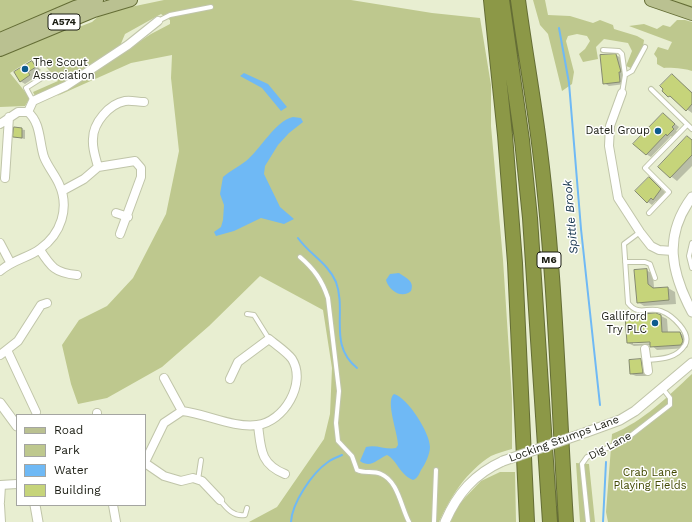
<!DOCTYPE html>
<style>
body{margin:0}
#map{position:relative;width:692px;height:522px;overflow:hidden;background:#e8eed1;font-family:"Work Sans",sans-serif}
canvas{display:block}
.legend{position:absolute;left:16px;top:414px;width:130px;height:92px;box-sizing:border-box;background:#fff;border:1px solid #a4a5a1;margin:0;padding:5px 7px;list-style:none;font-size:12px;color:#1b1d13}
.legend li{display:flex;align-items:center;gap:8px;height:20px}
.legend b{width:20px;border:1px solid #a4a5a1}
</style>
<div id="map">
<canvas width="692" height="522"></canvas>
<ul class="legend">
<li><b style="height:5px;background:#bac191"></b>Road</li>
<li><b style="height:11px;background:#bec88e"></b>Park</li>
<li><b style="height:11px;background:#6fb9f5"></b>Water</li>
<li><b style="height:11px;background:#c6d47a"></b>Building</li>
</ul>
</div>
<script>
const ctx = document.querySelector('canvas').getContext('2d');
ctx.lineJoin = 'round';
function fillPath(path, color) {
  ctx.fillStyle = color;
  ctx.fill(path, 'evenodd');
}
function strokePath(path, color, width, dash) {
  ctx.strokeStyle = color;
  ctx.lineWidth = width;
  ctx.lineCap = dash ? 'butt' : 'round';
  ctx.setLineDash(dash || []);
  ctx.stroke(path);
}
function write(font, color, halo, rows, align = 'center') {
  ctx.font = font + ' "Work Sans",sans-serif';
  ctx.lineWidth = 3;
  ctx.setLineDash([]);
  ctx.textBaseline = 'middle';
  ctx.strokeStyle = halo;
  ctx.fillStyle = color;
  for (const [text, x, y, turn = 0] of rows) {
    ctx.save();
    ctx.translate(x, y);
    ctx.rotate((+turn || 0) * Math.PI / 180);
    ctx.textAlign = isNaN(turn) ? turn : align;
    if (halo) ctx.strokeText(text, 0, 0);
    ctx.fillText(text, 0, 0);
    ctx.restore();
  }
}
const green = new Path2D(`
 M0 0H84L0 35Z
 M164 0H351L432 13 480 18 491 85V126L503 260 512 398V449C505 451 497 453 491 456 466 472 451 496 439 522H249L277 507 324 439 330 414 332 368 323 310 260 276 209 326 162 367 107 398 78 404 71 384 62 345 79 320 107 306 133 278 166 214 179 151 171 78 172 55 131 63 57 96 151 34 170 24V20L161 14 125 34 120 46 59 87 36 98 33 92 58 81 37 56 10 73 30 98 25 106 0 107V57L70 25 79 27 92 22 102 13Z
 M533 0H545L548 15 570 16 593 23 600 20 613 25 614 29 637 36 644 40 643 47 631 68 626 66 632 51 628 43 604 39 596 47 598 59 583 62 579 54 585 49 590 41 587 36 577 34 568 36 566 41 574 72 572 84 562 91 548 34 540 25Z
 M666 0H692V10Z
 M677 20H685L692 22V71C688 69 669 67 664 68L657 64V58L654 54 658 47 668 50 672 42 629 26 644 24 657 29 663 25 670 27Z
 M692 374V522H608L606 512 612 434C644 421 667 397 692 374Z
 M576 463 589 464 595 522H580Z
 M500 472H515L516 522H449L460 503 481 481Z`);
const water = new Path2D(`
 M244 73 268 84 287 107 281 111 262 88 240 76Z
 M293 117 301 118 303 122 289 133 278 145 265 166 264 174 280 207 294 219 284 224 261 218 234 231 216 236 214 232 221 227 223 220 224 205 220 194 223 177C230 171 238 167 246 161 260 150 275 121 293 117Z
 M399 273C406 278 415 281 411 291 402 299 389 291 386 280L390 274Z
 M394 394C408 398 430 433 430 447 430 454 425 465 421 470 419 474 418 478 413 480 399 474 397 460 387 455 377 459 371 469 360 461L366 447C376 444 386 450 396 448L398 445C398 433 385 401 394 394Z`);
const shadow = new Path2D(`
 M616 55 621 58 625 84 609 86 604 83Z
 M32 62 41 70 33 75 34 78 25 84 20 81Z
 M672 75 692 92V113L669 96Z
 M663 114 679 127 676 131 678 132 673 138 671 136 651 157 646 154Z
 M15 128 25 130V139L14 137Z
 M687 137 692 140V166L677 181 659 167Z
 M649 178 665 192 658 202 656 201 652 205 648 202Z
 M646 270 653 274 654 288H668L675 292 676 304 644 306 638 302Z
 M661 316 667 319 668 333H680L686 336 688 345 687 348 657 350 651 345 634 346 628 343ZM655 341V343L633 344V342Z
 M641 360 646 363 648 376H636L631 374Z`);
const stream = new Path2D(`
 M559 28 569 83 581 229 600 405
 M298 238C309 254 328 263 336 282 347 312 328 345 357 368
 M291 522C292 503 312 473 328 462 332 459 337 457 342 455
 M603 522 606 462`);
const building = new Path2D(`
 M616 54 621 72H619L620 82 603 84 600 55Z
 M32 61 36 67 28 72 30 75 20 82 14 72Z
 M672 74 692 93V104L686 111 670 96 668 97 662 91 663 89 660 86Z
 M663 113 675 124 672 127 674 129 667 136 666 134 646 155 633 144Z
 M14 127 22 128V138L13 137Z
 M687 136 692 140V155L670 178 658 167Z
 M649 177 661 189 653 200 651 198 647 203 635 191Z
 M647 269 648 284 653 288 668 287 669 300 637 303 634 270Z
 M656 313 661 315 662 332H680L683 341 681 345 650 347V342L627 343 625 316Z
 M641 359 643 373 630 374 629 360Z`);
const service = new Path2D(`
 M158 21 170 15 211 7
 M603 50 619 51 622 54 625 75 622 93
 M625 75 632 71 645 47
 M651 89 692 129
 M33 101 26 88 48 74
 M649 213 669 192 645 168 687 125
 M640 232 624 244 628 303C639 317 648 306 661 311 672 315 692 333 685 345 676 359 661 359 647 360
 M692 243 689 256 692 268
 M300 257C314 269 322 280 328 298L339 391 336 423 338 441 352 456 357 470C365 474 373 470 381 474 398 481 401 507 409 522
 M625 262H645L650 264 655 278
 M247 314 254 315 269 339
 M198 480 201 460
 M220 500C227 509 234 517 245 515L247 508
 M434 522 436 470
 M588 522 582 464 587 457 625 440 670 405V398L663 389`);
const minor = new Path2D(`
 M622 93 610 126 609 146 618 198 640 232 651 246 659 250 673 251
 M0 124 18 112H28L33 101 66 86 128 45 158 21
 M98 167C96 158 92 149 93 139 93 123 109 104 125 101 131 100 138 102 144 102
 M5 178 9 117
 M62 191 84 179 98 167 135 161 141 168V177L120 234
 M116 213 128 217
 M0 243 10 262
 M40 250C51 267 55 273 77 275
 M0 271C14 259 28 258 40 249 61 234 70 208 59 184 55 175 48 167 44 157 39 142 41 123 28 112
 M645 349 648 371
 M7 350 36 412
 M0 355 18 341 41 305 47 303
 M164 378 182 411
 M97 413V415
 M258 425C261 449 260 464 285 474
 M145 462 164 423 182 411C207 414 233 428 257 425 284 422 307 383 292 359 287 352 276 345 269 339L238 362 230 379
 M145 463 164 476 181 481 193 478 202 481 220 500
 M0 485 17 484
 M0 502 1 485
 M0 505 1 522
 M113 505 116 522`);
const tertiary = new Path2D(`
 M692 197C663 236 671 272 692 312
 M0 403 17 426
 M587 432 620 420 635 411 692 363
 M35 505 38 522
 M445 522C457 494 474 474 503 461`);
const primary = new Path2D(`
 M651 0 692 14
 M0 39 75 7 97 0
 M0 50 94 11 131 0`);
const motorway = new Path2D(`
 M491 0 505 135 515 263 527 522
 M502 0 522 140 530 218 550 522
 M518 0C524 45 532 90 538 135 555 263 558 393 566 522`);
const tertiaryBridge = new Path2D(`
 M503 461 587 432`);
const markers = [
 [25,69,4,"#0d5b8e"],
 [658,131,4,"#0d5b8e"],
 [655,323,4,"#0d5b8e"]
];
const shields = [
 [64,22,32],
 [549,260,24]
];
const shieldNames = [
 ["A574",64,22],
 ["M6",549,260]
];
const poiNames = [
 ["The Scout",33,63,"left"],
 ["Association",33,76,"left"],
 ["Datel Group",650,131],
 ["Galliford",647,317],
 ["Try PLC",647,330]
];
const streetNames = [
 ["Locking Stumps Lane",564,439,-20],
 ["Dig Lane",610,446,-28]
];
const parkNames = [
 ["Crab Lane",650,473],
 ["Playing Fields",650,486]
];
const waterNames = [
 ["Spittle Brook",571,217,-95]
];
fillPath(green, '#bec88e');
fillPath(water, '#6fb9f5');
fillPath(shadow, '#0003');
strokePath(stream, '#6fb9f5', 2);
fillPath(building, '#c6d47a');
strokePath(building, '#858a70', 1);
strokePath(service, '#c0c5a9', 6);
strokePath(minor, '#c0c5a9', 10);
strokePath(tertiary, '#c0c5a9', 11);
strokePath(primary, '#646d35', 14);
strokePath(motorway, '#646d35', 16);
strokePath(service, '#fff', 4);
strokePath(minor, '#fff', 8);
strokePath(tertiary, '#fff', 9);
strokePath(primary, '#bac191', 12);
strokePath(motorway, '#8c9847', 14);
strokePath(tertiaryBridge, '#c0c5a9', 11, []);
strokePath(tertiaryBridge, '#fff', 9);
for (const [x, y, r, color] of markers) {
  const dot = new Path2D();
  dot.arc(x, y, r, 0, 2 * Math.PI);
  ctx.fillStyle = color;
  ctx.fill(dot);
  strokePath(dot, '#fff', 1.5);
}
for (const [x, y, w] of shields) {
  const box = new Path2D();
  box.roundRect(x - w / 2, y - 8, w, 16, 3);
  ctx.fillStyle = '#fff';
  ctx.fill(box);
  strokePath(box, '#1b1d13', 1);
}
write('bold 10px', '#1b1d13', null, shieldNames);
write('11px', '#1b1d13', '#fff', poiNames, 'right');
write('11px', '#1b1d13', '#fff', streetNames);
write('11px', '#424902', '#fff', parkNames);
write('italic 12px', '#16354e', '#fff', waterNames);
</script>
